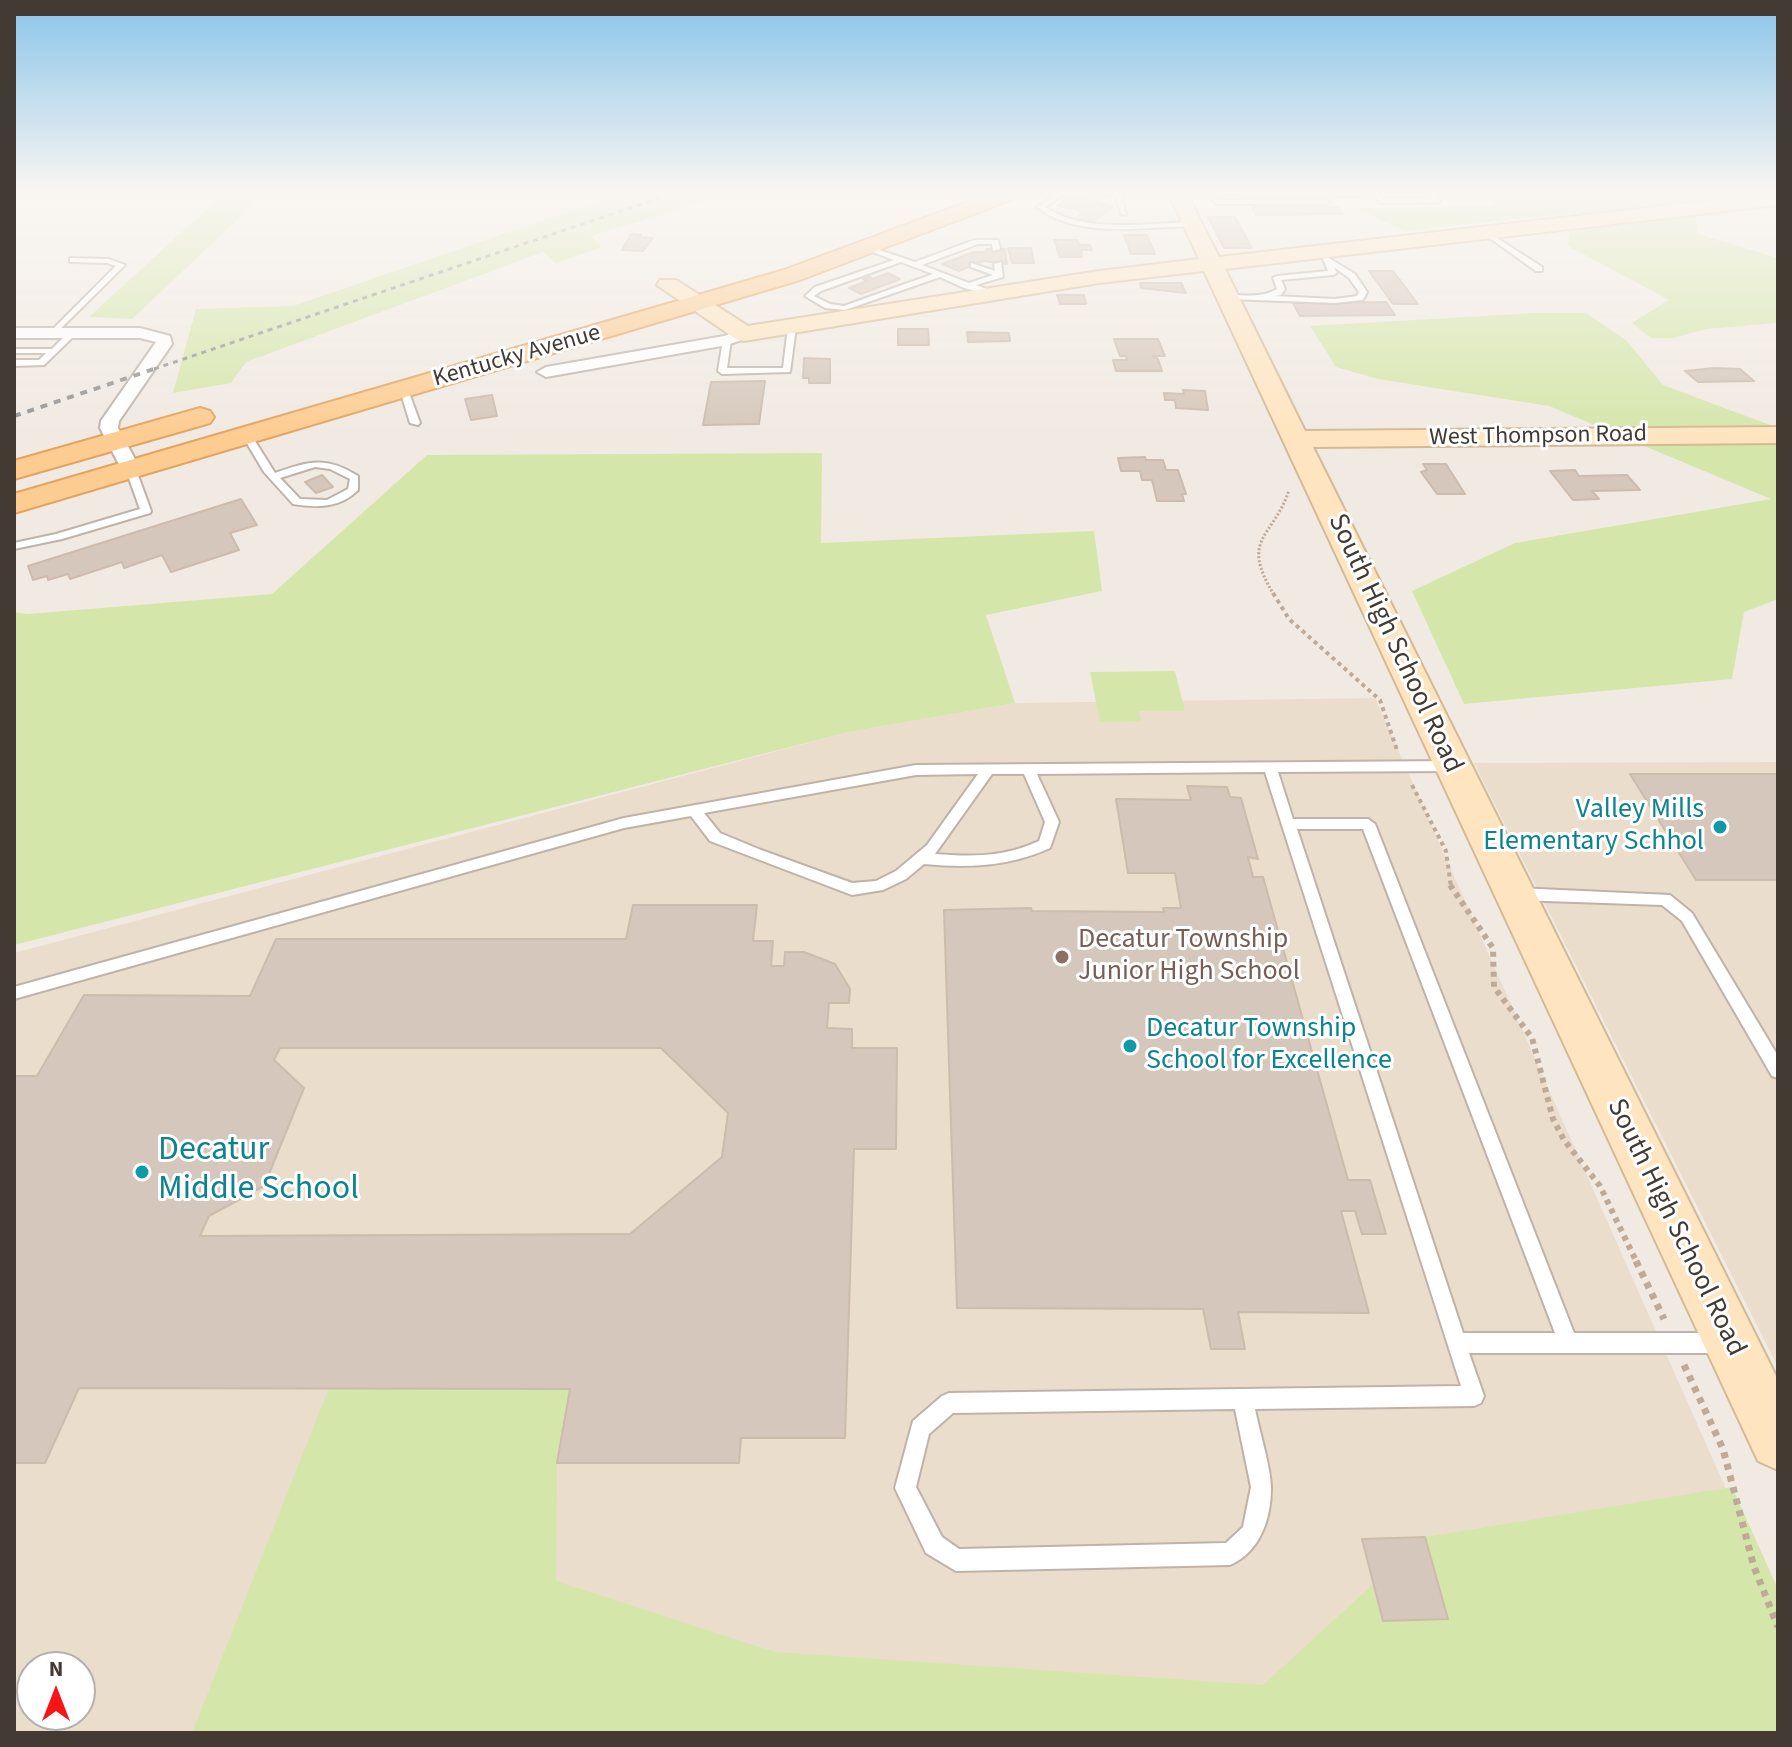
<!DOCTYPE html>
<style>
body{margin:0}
#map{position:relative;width:1792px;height:1747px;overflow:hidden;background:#f1eae3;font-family:"Source Sans 3",sans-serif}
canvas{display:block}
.frame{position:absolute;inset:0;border:16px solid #433a33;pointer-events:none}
.north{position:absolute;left:16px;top:1651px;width:80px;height:80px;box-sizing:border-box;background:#fff;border:2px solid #b4b0ad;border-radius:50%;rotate:0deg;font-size:22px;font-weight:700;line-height:32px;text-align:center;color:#433a33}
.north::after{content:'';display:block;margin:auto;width:28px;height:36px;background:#f71417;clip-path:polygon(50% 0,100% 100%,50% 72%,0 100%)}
</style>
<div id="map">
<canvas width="1792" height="1747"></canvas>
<div class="frame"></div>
<div class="north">N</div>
</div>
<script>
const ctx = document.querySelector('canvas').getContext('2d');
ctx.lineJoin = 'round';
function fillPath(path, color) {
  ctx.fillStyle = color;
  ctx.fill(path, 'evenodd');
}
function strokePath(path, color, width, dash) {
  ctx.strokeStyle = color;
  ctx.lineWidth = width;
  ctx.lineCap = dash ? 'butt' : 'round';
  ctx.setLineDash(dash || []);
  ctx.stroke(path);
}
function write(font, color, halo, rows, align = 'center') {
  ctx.font = font + ' "Source Sans 3",sans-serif';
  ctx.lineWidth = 6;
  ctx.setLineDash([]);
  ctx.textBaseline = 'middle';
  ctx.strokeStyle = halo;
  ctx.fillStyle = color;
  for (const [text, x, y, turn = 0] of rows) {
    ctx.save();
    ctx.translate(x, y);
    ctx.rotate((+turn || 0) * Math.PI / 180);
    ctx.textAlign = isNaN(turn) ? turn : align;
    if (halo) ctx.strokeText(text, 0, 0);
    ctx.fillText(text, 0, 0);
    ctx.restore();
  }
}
const education = new Path2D(`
 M1375 698 1778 1606V1733H14V953L849 732 1015 703ZM32 1667H80V1715H32Z
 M1778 762V1367L1474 763Z`);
const green = new Path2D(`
 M225 192H267L132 319 89 317Z
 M626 192H736L591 236 602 247 556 263 543 252 246 362 231 383 173 393 196 309 293 306Z
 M1485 192H1693L1698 234 1778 258V323L1706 329 1673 338H1651L1632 323 1669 300 1568 246 1571 213 1405 231 1355 208 1495 206Z
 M1535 313H1586L1626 340 1663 385 1778 428V599L1744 612 1732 679 1464 704 1412 591 1515 543 1771 499 1549 406 1378 379 1336 367 1310 326Z
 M822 453 821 543 1094 531 1102 591 986 615 1015 703 849 732 14 945V612L28 614 272 594 427 455Z
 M1175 671 1185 711H1139L1141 721 1100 722 1090 672Z
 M329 1388 570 1389 557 1463 556 1581 775 1652 1263 1685 1425 1537 1732 1487 1778 1589V1733H192Z`);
const building = new Path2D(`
 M1238 192H1357L1361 198H1242Z
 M1068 197 1087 199 1113 206 1091 223 1075 220 1084 211 1057 206Z
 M1252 207H1337L1343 214 1256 215Z
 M1208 217H1235L1252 248H1224Z
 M631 234 641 235 640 237 653 238 643 251 622 250Z
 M1124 235H1147L1155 254H1131Z
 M1054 240H1078L1079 245H1090L1092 250H1081L1082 257H1060Z
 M1008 248H1031L1034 263H1012Z
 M986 249H1005L1007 264 983 261 959 271 942 264 974 252H986Z
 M1369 271H1393L1418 304H1393Z
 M888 273 900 279 861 294 849 288 867 281 863 279 869 277 873 279Z
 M1140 283H1181L1186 293 1141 288Z
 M1057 295H1084L1086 304H1060Z
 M1386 302 1395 315 1300 316 1293 303Z
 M898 329H928L929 345H898Z
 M967 332 1009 333 1010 341 968 342Z
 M1114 339H1158L1165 356H1153L1158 359 1162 371H1116L1113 360H1127L1126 356H1120Z
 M804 358 830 359V383H809V378H803Z
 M1714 368 1740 369 1754 381 1698 382 1685 371Z
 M765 381 759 424 703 425 711 382Z
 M1183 390 1205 391 1208 410 1176 408 1175 400H1165L1164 393 1184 394Z
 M492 395 497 416 471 420 465 399Z
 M1145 457 1146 460H1163L1166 470H1178L1186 494H1182L1184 501H1157L1152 480H1142L1140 471H1121L1118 458Z
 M1423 464H1446L1465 494H1437L1421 472 1427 470Z
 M1575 470 1579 476 1627 475 1640 490 1592 491 1599 499 1573 500 1550 471Z
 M322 475 333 487 316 493 305 482Z
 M241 499 257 525 230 533 239 550 171 572 162 555 124 568 122 562 70 579 68 574 48 580 47 576 33 580 28 566Z
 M1630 774H1778V880H1696Z
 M1187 786 1227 787 1230 797 1241 798 1258 859 1248 857 1253 877H1263L1348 1180H1370L1386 1234H1362L1355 1211H1341L1369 1313 1238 1312 1245 1349H1211L1203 1309 957 1308 944 910 1031 908 1032 911 1164 912 1163 908H1181L1175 873H1128L1116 799 1191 800Z
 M633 905H757L753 941H773L771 966H784L785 952H804L835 964 850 989 849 1003H829L827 1028 852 1029V1048H897L896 1149H854L845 1438H741L739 1463H557L570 1389 79 1388 45 1463H14V1076H37L84 995 250 996 276 939H626ZM280 1048H661L728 1113 722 1157 630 1234 200 1236 209 1216 264 1186 304 1088 274 1060Z
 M1425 1537 1448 1619 1383 1621 1362 1539Z`);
const pathFar3 = new Path2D(`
 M1274 595C1239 537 1273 539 1289 490`);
const pathFar2 = new Path2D(`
 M1273 593 1289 619 1380 700 1397 750
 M1412 785 1446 851 1451 887`);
const pathFar1 = new Path2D(`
 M1450 885 1493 948 1494 987 1532 1038 1553 1119 1564 1140 1600 1186 1637 1263`);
const path = new Path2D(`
 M1636 1261 1664 1319
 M1684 1365 1723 1449 1754 1567 1778 1627`);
const lane = new Path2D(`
 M1060 192H1068L1045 207C1085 234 1145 223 1192 222L1195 224 1192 226C1145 227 1075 239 1037 207Z
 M1102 192 1121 194 1126 215 1121 214 1116 196Z
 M1207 192H1213L1218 200H1327L1330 202 1327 204H1216Z
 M1371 192H1378L1383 199H1432L1426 192H1433L1440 201 1437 203H1381Z
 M1486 231 1542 267V271H1536L1484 234Z
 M974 240H998L1000 249 993 251 992 244H978L922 265 969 283 993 275 971 267V263L995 271 994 264 1001 262 1003 277 976 285 992 291V295L964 288 940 277 845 310 825 308 805 296 815 287 894 260 867 250V246L915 262ZM901 262 933 274 844 306 830 304 814 296 821 291Z
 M1327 257 1355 274 1367 292 1363 300 1335 303 1228 299 1224 297 1228 295C1245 295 1262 298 1277 289L1273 278 1277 276 1328 271 1323 259ZM1334 267 1349 278 1359 292 1357 296 1335 299 1275 296 1281 295 1285 289 1281 280 1333 275 1337 273Z
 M70 258 108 259 125 265 54 335H51V331L116 266 107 263 73 262H70Z
 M792 325 796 327 790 372 722 374 718 371 723 340 727 338 731 340 727 368H783L788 327Z
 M70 331 77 333 44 365 14 366V360H39L46 353H14V349H52Z
 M404 387 408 390 420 423 418 425 410 423 400 390Z
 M244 433H250L275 473C309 461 326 456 358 476V490C340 508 317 508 293 504L264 472 242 435ZM315 467 330 469 350 479 348 489 327 500 300 499 280 478Z
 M128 468 136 470 151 511 150 513 62 539 14 549V543L56 534 140 509 126 470Z
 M1452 761 1458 766 1452 771 1278 772 1293 819H1368L1375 824 1574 1333H1720L1727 1336 1730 1343 1727 1350 1720 1353H1469L1484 1396 1481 1403 1474 1406 1255 1409C1259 1430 1271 1468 1271 1488 1271 1519 1260 1552 1230 1565L956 1571 926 1553 895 1488 913 1421 942 1396 949 1393 1461 1386 1265 772 1037 774 1059 822 1050 848C1008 867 969 868 924 864L906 879 883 890 852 895 710 841 691 816 624 828 14 999V987L624 818 916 765ZM978 774 927 845 896 871 876 881 852 883 761 850 720 833 704 813 916 775ZM992 774H1024L1045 822 1039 841C1005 857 972 857 935 854ZM1297 829H1363L1555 1333H1463ZM1235 1409 1251 1487 1243 1527 1226 1543 959 1549 942 1537 916 1487 929 1434 953 1413Z
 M1517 888 1670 895 1692 913 1778 1056V1078L1772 1076 1682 921 1662 905 1517 900 1512 898 1510 894 1512 890Z`);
const street = new Path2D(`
 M14 328H140L170 336 172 344 119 421 118 428 141 470 138 474H124L100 428 101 421 156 342 140 338H14Z
 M744 329 750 331V337L727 345 546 377 537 372 546 367 724 336Z`);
const secondary = new Path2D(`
 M1168 192H1186L1219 257 1778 193V205L1225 269 1305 431 1778 427V443L1313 447 1778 1380V1470L1758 1461 1204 271 1099 283 744 341 736 339 657 285 660 280H676L748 326 1099 271 1199 259Z`);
const primary = new Path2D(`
 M994 192H1024L1021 196 800 280 14 513V494L784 270Z
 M200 408 210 411 214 417 210 423 14 479V461Z`);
const railFar1 = new Path2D(`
 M154 369 677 192`);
const rail = new Path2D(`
 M14 416 160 367`);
const markers = [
 [1720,827,8,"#0f9aa8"],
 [1062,957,8,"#8d6e63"],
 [1130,1046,8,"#0f9aa8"],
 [142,1172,8,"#0f9aa8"]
];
const farStreetnames = [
 ["Kentucky Avenue",517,357,-16],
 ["West Thompson Road",1538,437,-1]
];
const streetNames = [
 ["South High School Road",1394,644,65],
 ["South High School Road",1675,1228,64]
];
const cultureNames = [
 ["Valley Mills",1704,811],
 ["Elementary Schhol",1704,843],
 ["Decatur Township",1146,1030,"left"],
 ["School for Excellence",1146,1062,"left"]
];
const educationNames = [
 ["Decatur Township",1078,941],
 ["Junior High School",1078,973]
];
const nearCulturenames = [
 ["Decatur",158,1152],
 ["Middle School",158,1191]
];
fillPath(education, '#eaddcc');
fillPath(green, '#d5e6ab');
fillPath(building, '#d5c7bb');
strokePath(building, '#cdbbac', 2);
strokePath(lane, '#bfb3a9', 4);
strokePath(street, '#bfb3a9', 4);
strokePath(secondary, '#d4b995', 4);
strokePath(primary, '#e1a561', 4);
strokePath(pathFar3, '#beaa97', 3, [2, 2]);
strokePath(pathFar2, '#beaa97', 4, [4, 4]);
strokePath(pathFar1, '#beaa97', 6, [5, 5]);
strokePath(path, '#beaa97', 7, [6, 6]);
fillPath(lane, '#fff');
fillPath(street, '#fff');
fillPath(secondary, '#fee5c0');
fillPath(primary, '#fdcc90');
strokePath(railFar1, '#939393', 3, [5, 5]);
strokePath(rail, '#939393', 4, [7, 7]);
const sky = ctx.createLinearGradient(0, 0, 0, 437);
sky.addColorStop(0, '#8ac4ea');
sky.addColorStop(0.44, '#f9f6f2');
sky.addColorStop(1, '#f9f6f200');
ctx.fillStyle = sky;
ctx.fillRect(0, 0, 1792, 437);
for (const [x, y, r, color] of markers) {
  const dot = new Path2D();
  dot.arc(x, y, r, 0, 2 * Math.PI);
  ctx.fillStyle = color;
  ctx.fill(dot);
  strokePath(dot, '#fff', 3);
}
write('24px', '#433a33', '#fff', farStreetnames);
write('28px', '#433a33', '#fff', streetNames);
write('28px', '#0d838f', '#fff', cultureNames, 'right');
write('28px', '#785e54', '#fff', educationNames, 'left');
write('34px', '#0d838f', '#fff', nearCulturenames, 'left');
</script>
